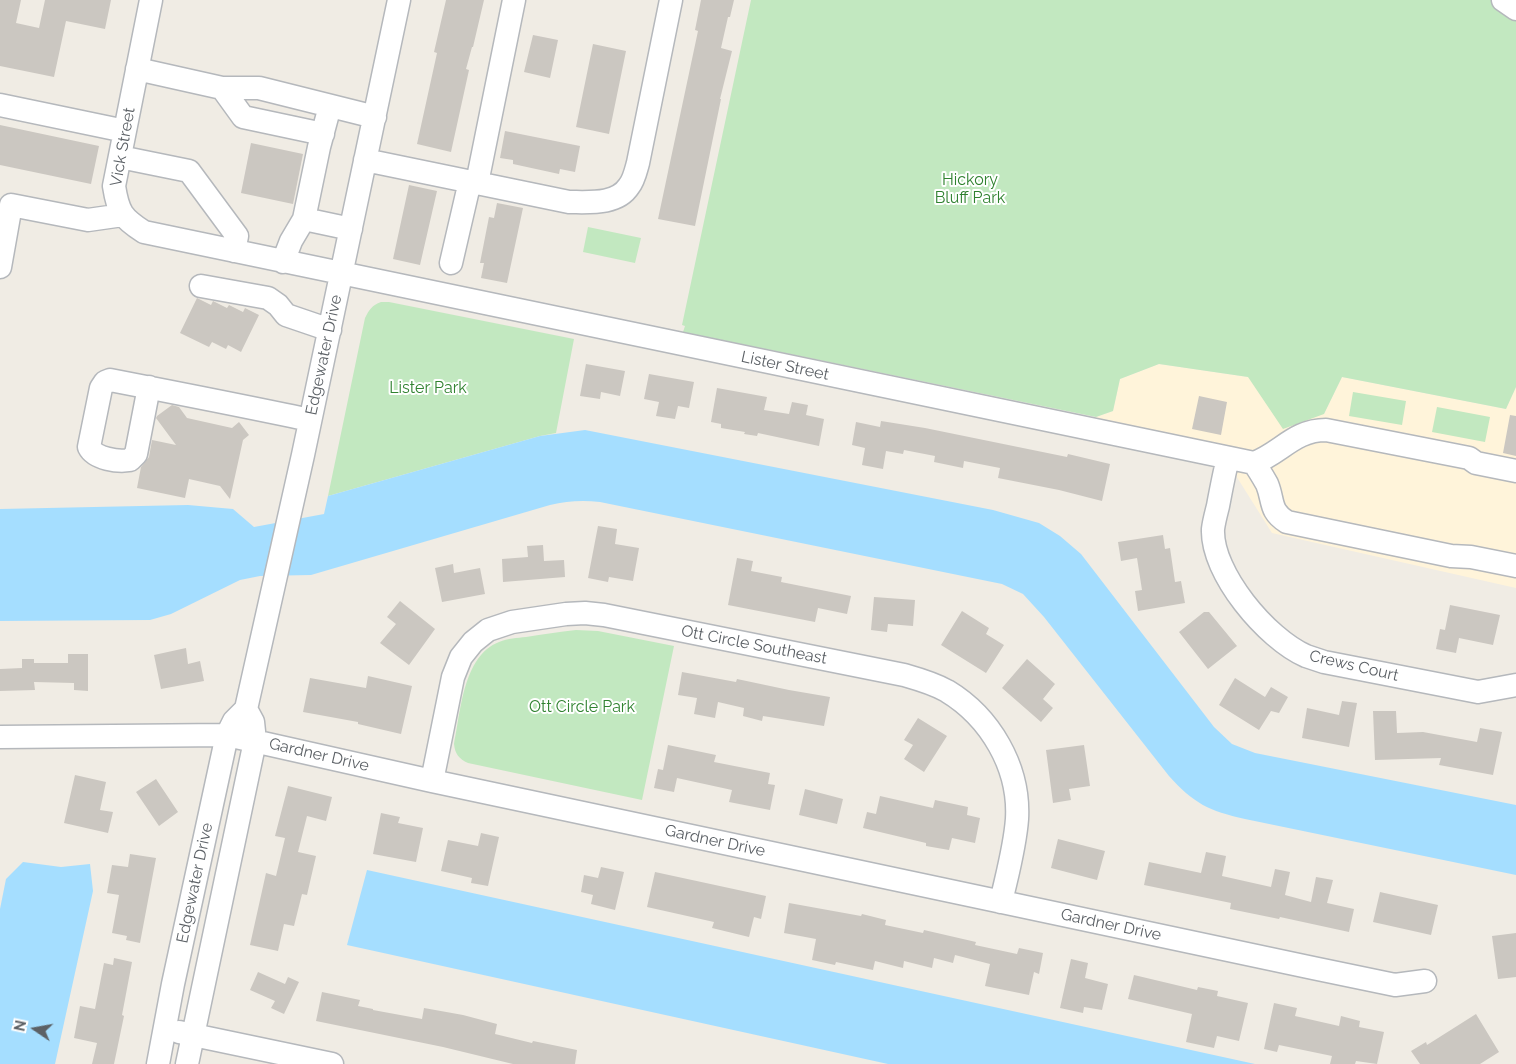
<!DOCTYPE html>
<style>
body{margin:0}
#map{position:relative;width:1516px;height:1064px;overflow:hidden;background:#f0ece4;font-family:Raleway,sans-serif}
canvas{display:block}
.north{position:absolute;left:10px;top:1004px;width:50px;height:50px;-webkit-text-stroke:4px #fff;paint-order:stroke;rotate:282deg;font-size:14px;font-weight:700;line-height:20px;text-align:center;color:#5c6166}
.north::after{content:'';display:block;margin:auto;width:18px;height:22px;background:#5c6166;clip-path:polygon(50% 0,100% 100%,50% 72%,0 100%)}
</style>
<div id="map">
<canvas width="1516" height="1064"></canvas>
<div class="north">N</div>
</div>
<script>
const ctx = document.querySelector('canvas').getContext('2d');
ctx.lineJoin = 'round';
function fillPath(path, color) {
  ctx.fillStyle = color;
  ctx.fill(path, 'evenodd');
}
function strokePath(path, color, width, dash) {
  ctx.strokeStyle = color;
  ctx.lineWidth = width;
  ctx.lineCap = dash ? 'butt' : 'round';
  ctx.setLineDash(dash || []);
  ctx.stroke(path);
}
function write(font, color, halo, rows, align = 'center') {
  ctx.font = font + ' Raleway,sans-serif';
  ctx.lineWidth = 4;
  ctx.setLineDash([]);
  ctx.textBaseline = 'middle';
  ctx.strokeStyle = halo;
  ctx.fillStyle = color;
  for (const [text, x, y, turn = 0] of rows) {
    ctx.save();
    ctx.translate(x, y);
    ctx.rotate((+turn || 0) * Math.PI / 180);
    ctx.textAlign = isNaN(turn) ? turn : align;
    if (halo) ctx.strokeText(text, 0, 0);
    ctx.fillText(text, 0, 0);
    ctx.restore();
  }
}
const commercial = new Path2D(`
 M1159 364 1248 377 1324 414 1342 377 1506 409 1516 387V588L1272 533 1233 471 1092 441 1096 417 1113 411 1120 379Z`);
const green = new Path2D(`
 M751 0H1516V387L1506 409 1342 377 1324 414 1283 429 1248 377 1159 364 1120 379 1113 411 1096 417 683 332 685 326 682 325Z
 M588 227 641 238 635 263 583 252Z
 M381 302H389L574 339 556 433 540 436 328 496 365 318C369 310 372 305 381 302Z
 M1353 392 1406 401 1402 425 1349 416Z
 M1437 407 1490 417 1485 442 1432 432Z
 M576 630 598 631 674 646 642 800 468 763C459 759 455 754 454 744 461 711 463 656 499 642 508 638 517 638 526 637 543 634 559 632 576 630Z`);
const water = new Path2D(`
 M585 430 993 510 1039 523 1060 536 1081 554 1214 727 1232 744 1255 753 1516 805V875L1245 819C1209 811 1193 803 1169 776L1044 617 1023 594 1002 584 600 502C582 500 567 501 550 505L311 575 260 576 240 580 171 614 150 620 0 621V509L188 505 233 509 254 527 324 514 328 496 540 436Z
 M23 862 61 867 90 864 93 891 55 1064H0V909L6 879Z
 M367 870 1255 1064H888L347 945Z`);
const building = new Path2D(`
 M0 0H21L16 23 39 28 45 0H111L105 29 66 21 54 77 0 66Z
 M446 0H484L473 47H472L466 69 469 70 451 152 417 144 437 53 434 52Z
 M701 0H734L730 17H728L721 48 732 51 720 99H721L695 226 658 219 698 31 695 30Z
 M533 35 558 40 550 78 524 72Z
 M593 44 626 51 609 134 576 127Z
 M0 125 99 146 91 184 0 165Z
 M505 131 580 146 575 172 560 169 559 174 513 164V160L500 158Z
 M251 143 303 154 293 204 241 193Z
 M409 185 437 191 420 265 393 259Z
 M497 203 523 208 507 283 481 278 484 263H480L489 217 494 218Z
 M197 298 211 305 213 301 227 308 229 305 243 312 245 308 259 315 241 352 228 345 226 349 212 342 209 347 180 333Z
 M586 364 625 371 620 396 601 392 600 399 580 396Z
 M649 374 694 382 689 408 678 406 675 419 656 416 659 402 644 399Z
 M717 388 767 397 764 410 789 414 792 402 808 405 806 415 824 419 819 446 758 433 757 436 744 434 745 432 721 428V424L711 422Z
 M1199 396 1227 402 1221 435 1192 429Z
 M172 405 179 407 187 418 232 428 239 422 249 435 243 440 230 499 220 486 189 479 185 498 137 488 141 467 149 457 152 440 176 445 156 418 157 416Z
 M1510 415 1516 416V456L1503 453Z
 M881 421 925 428 1067 457 1068 454 1110 464 1102 501 1059 490 998 478 1000 468 964 461 963 468 934 462 935 456 904 450 903 454 886 451 883 469 862 465 865 448 852 445 856 422 880 427Z
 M598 526 617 529 615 544 639 548 633 581 609 577 608 582 588 578Z
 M1163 535 1165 549 1170 548 1175 582 1181 581 1185 603 1138 611 1135 591 1142 590 1137 558 1121 561 1118 542Z
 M543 545 544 561 564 560 565 577 503 582 502 559 528 557 527 546Z
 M737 558 753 561 751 571 782 577 781 582 851 596 847 614 818 608 815 622 728 605Z
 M453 564 454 573 480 568 485 594 442 602 435 568Z
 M874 597 915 600 913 626 888 624 887 632 871 630Z
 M400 601 435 629 409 665 380 643 396 624 387 617Z
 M1450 605 1500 615 1493 645 1459 638 1456 653 1436 649 1440 629 1445 630Z
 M962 611 989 628 986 634 1004 645 986 673 941 645Z
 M1204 612H1209L1237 646 1208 669 1179 632Z
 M186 648 188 664 200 661 204 681 161 689 154 655Z
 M68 654H88V691L74 690V683L34 682 35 690 0 691V669L22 668V659H34V663H68Z
 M1027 659 1055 684 1043 699 1053 708 1041 722 1002 688Z
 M682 672 736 682 737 679 789 690 830 697 824 726 763 716 762 721 743 716 744 708 718 702 715 718 694 714 697 698 678 695Z
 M368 676 412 686 401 734 358 724V722L303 712 310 678 366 688Z
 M1235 678 1265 697 1271 687 1288 697 1279 713 1271 711 1259 730 1219 705Z
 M1342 701 1357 703 1349 747 1302 738 1307 708 1339 715Z
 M1373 711H1396L1397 733 1423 732 1477 742 1480 728 1502 732 1493 775 1439 765 1441 758 1375 760Z
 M918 718 947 736 924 772 904 759 913 745 904 740Z
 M668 745 716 755 714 762 770 773 768 784 775 785 770 810 729 802 732 790 677 778 674 792 654 788 658 769 663 770Z
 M1084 745 1090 786 1069 789 1071 800 1053 803 1046 750Z
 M75 775 106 782 100 810 113 812 108 833 64 823Z
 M156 779 178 812 159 826 136 792Z
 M288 786 332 797 326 821 307 816 298 852 316 856 307 895 302 894 294 926 284 924 278 951 250 945 266 873 276 876 285 838 275 836Z
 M805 789 843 799 837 824 799 815Z
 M880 796 933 808 935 800 968 807 967 815 980 818 975 843 952 838 949 850 926 846V843L863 828 867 812 876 814Z
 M381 813 400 817 398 823 423 828 416 862 373 854Z
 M481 833 499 837 488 886 471 883 472 878 441 871 448 840 478 846Z
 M1058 839 1105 851 1097 880 1051 868Z
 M1206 852 1226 856 1222 876 1271 887 1275 869 1290 872 1285 895 1311 902 1316 877 1333 880 1327 903 1354 909 1349 932 1280 917 1279 919 1230 909 1231 903 1144 885 1149 862 1201 873Z
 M130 854 156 858 140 943 126 940 127 936 112 933 119 895 107 893 112 865 128 867Z
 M601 867 624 872 615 910 591 904 593 895 581 892 584 875 598 878Z
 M655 872 766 896 761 919 754 917 749 937 712 928 714 922 647 907Z
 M1380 892 1438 905 1431 935 1373 922Z
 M789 903 861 916 862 914 886 920 885 925 923 933 924 930 976 942 975 945 1017 954 1019 948 1043 953 1039 974 1034 972 1029 995 985 986 990 964 955 955 953 963 934 958 932 968 904 961 903 968 875 961 873 970 836 962 835 965 812 960 816 939 784 933Z
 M1516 933V977L1498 979 1492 936Z
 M114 958 132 962 122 1015 124 1016 114 1064H92L97 1043 74 1038 80 1006 95 1009 104 963 113 965Z
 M1071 959 1088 963 1085 978 1108 984 1102 1010 1084 1007 1083 1013 1060 1008Z
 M258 972 285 984 288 977 299 982 284 1014 271 1008 275 1001 250 990Z
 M1134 975 1197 990 1198 987 1218 991 1217 996 1248 1003 1239 1041 1217 1036 1214 1048 1186 1042 1192 1014 1128 999Z
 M322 992 360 1000 358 1006 373 1009V1010L422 1019 424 1008 463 1015 497 1024 495 1034 532 1043 533 1041 577 1050 575 1064H513L443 1047 316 1021Z
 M1274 1003 1297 1008 1295 1016 1339 1026 1341 1016 1360 1021 1359 1027 1384 1032 1377 1064 1356 1061 1355 1064H1330L1332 1056 1279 1045 1277 1052 1264 1049Z
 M1476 1014 1499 1052 1480 1064H1420L1411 1051 1426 1042 1427 1045Z`);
const minor = new Path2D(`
 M151 0 114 186C118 212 122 218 144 232L1254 463C1281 453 1294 430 1326 430L1469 458 1476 463 1516 471
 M1503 0 1516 9
 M137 69 222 88H259L375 117
 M222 88 243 117 323 134
 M0 105 125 131
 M330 106 319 147 304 219 351 229
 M120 157 189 171 237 236 234 251
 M365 160 569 202C589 202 617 205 629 186 634 180 636 170 638 163L671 0
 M477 183 514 0
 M283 262 291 241 304 219
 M451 263 470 181
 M0 267 11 205 88 220 123 215
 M201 286 268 298 278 305 286 315 330 330
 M149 387 136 454 130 460C118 462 95 459 89 447L101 388 105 382 110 380C177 393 244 406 310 420
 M1228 458C1224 474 1221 490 1218 506 1216 514 1214 521 1213 529 1211 573 1267 639 1306 656 1312 658 1318 660 1324 662L1478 692 1516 685
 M1254 463C1259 470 1263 477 1267 484 1274 501 1269 511 1287 522L1451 556 1471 557 1516 566
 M0 737 227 735 432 781 1313 968 1395 985 1425 981
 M432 781 453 677 461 657 473 642 488 630 512 622 566 614 585 613 604 615 904 675C918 679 933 683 947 691 990 717 1020 767 1017 819 1015 847 1007 875 1001 902
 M179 1032 332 1064
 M158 1064 173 984 227 735 234 721 246 709 303 455 399 0
 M187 1064 255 741 253 722 246 709`);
const streetNames = [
 ["Vick Street",123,147,-80],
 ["Edgewater Drive",324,355,-78],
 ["Lister Street",785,366,12],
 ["Ott Circle Southeast",754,645,11],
 ["Crews Court",1354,666,13],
 ["Gardner Drive",319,755,13],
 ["Gardner Drive",715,841,12],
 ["Edgewater Drive",195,883,-78],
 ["Gardner Drive",1111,925,12]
];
const parkNames = [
 ["Hickory",970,180],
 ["Bluff Park",970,198],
 ["Lister Park",428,388],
 ["Ott Circle Park",582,707]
];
fillPath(commercial, '#fff4da');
fillPath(green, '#c2e8c0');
fillPath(water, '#a5deff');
fillPath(building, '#cbc7c1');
strokePath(minor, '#b5b8bc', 25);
strokePath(minor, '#fff', 22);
write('16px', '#5c6166', '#fff', streetNames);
write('16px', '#308230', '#fff', parkNames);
</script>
